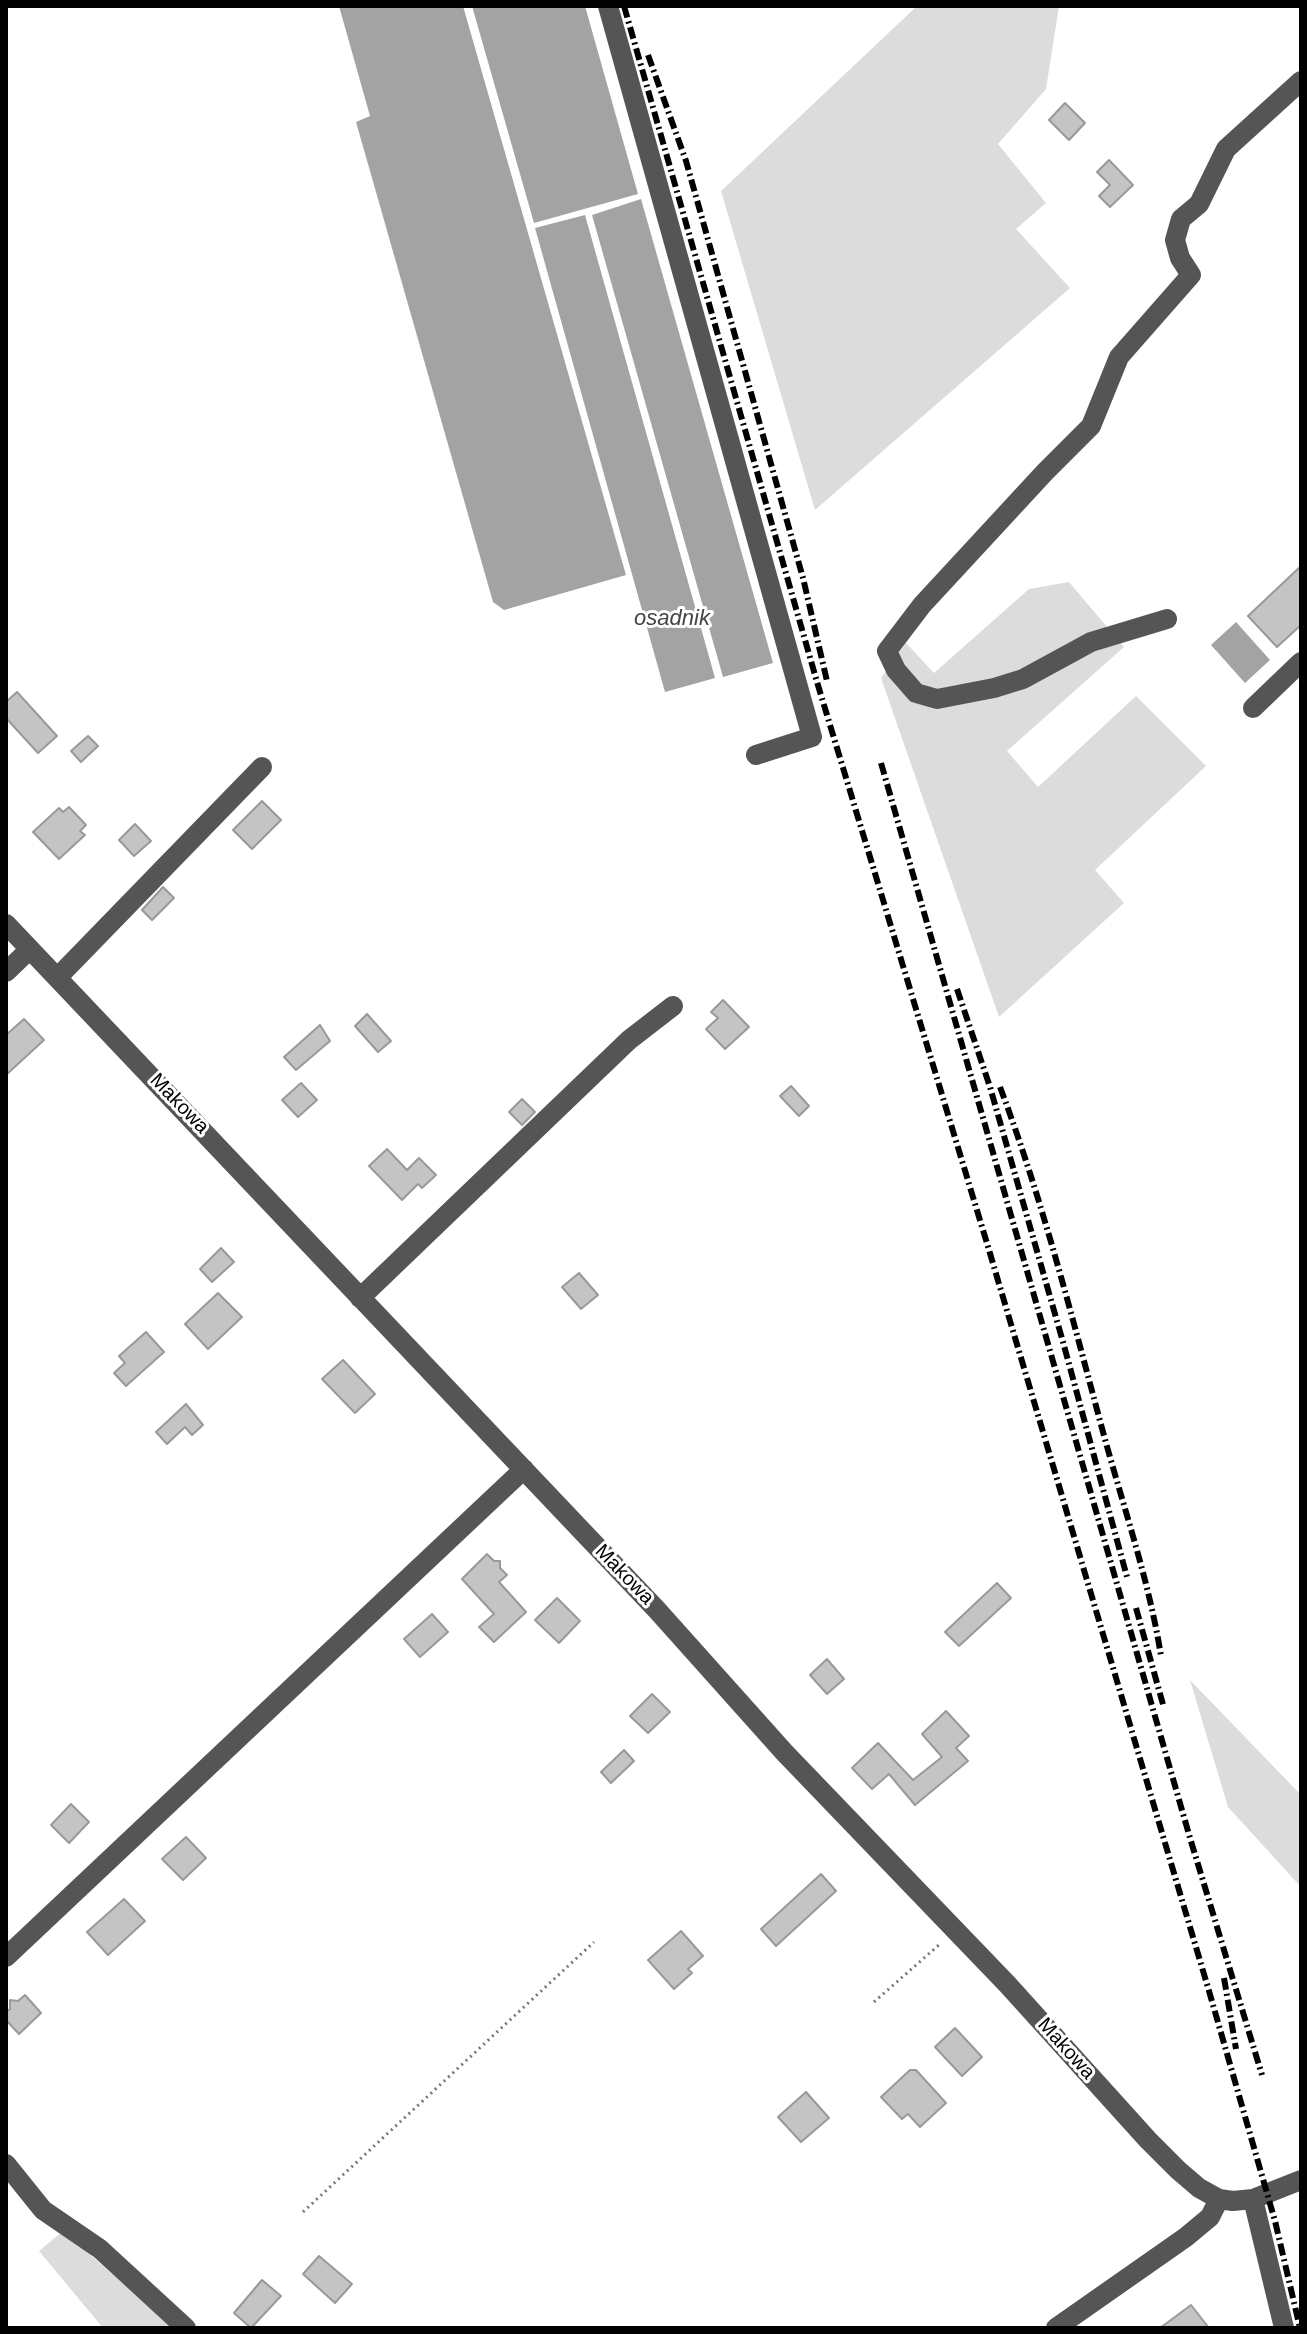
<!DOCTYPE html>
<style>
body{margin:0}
#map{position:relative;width:1307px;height:2334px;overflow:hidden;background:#fff;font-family:Helvetica,sans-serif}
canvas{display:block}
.frame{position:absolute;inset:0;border:8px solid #000;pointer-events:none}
</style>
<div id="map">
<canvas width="1307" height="2334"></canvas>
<div class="frame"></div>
</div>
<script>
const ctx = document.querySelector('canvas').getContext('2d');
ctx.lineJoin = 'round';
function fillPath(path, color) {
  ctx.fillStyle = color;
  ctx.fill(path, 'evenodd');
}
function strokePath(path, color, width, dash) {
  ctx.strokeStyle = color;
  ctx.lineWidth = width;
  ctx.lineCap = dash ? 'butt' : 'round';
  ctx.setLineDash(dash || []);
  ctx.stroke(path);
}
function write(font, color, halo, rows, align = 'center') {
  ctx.font = font + ' Helvetica,sans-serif';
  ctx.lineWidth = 6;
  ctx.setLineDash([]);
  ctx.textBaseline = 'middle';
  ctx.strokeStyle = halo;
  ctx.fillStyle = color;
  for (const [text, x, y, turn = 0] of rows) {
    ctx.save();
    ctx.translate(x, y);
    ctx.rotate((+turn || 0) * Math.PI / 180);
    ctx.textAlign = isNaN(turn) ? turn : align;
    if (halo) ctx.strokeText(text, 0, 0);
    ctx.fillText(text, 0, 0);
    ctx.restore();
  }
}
const green = new Path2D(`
 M917 6H1059L1046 89 998 144 1046 203 1016 229 1070 288 815 510 721 191Z
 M1069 582 1124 647 1007 751 1038 787 1136 696 1206 766 1095 870 1124 903 999 1017 881 678 906 643 934 673 1029 589Z
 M1190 1680 1301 1795V1887L1228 1807Z
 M63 2231 174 2328H103L39 2251Z`);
const water = new Path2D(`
 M339 6H463L626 575 504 610 493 602 356 122 370 116Z
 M472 6H585L638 194 534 223Z
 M641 199 773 663 723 677 592 215Z
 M585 215 715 678 665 692 535 228Z
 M1236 622 1270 660 1245 683 1211 645Z`);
const building = new Path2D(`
 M1065 103 1085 123 1069 140 1049 120Z
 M1109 160 1133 185 1110 207 1099 196 1110 185 1097 172Z
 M1301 566V625L1277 647 1248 616Z
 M17 692 57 736 38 753 6 718V702Z
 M88 736 98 746 81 762 71 751Z
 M262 801 281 820 252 849 233 830Z
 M69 807 86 825 80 831 85 835 59 859 33 832 59 808 63 812Z
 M135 824 151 841 134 856 119 840Z
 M163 887 174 898 152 920 142 910Z
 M723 1000 749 1027 725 1049 706 1029 718 1018 711 1012Z
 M367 1014 391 1041 378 1052 355 1026Z
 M24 1019 44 1040 6 1075V1035Z
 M320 1025 330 1041 296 1070 284 1057Z
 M301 1083 317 1100 298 1117 282 1100Z
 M791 1086 809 1106 799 1116 780 1096Z
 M522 1099 535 1112 522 1125 509 1112Z
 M387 1149 407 1170 419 1158 436 1175 422 1188 418 1184 402 1200 369 1166Z
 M221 1248 234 1262 212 1282 200 1269Z
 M579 1273 598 1295 581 1309 562 1287Z
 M218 1293 242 1317 208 1349 185 1324Z
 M146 1332 164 1352 126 1386 114 1373 125 1363 119 1356Z
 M343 1360 375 1394 355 1413 322 1379Z
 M186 1404 203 1425 192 1435 185 1427 167 1444 156 1432Z
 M487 1554 494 1561H500V1568L507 1575 499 1582 526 1612 494 1642 479 1627 494 1614 462 1579Z
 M997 1583 1011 1598 959 1646 945 1632Z
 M557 1598 580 1621 559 1643 535 1620Z
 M432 1614 448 1632 420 1657 404 1639Z
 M827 1659 844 1679 827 1694 810 1675Z
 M652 1694 670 1712 648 1733 630 1716Z
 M946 1711 969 1736 956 1748 968 1761 915 1805 889 1774 872 1789 852 1768 878 1743 913 1780 942 1757 922 1734Z
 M624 1750 634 1761 611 1783 601 1772Z
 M71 1804 89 1822 69 1843 51 1825Z
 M186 1837 206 1858 183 1880 162 1859Z
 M821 1874 836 1891 776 1946 761 1929Z
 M124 1899 145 1921 108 1955 87 1932Z
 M681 1931 703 1956 688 1969 692 1973 674 1989 648 1960Z
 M25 1995 41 2013 19 2034 6 2020V2012L10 2009V2000L18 2001Z
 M955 2028 982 2057 962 2076 935 2047Z
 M910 2070H916L946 2103 920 2127 908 2114 902 2119 881 2097Z
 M806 2092 829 2118 801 2142 778 2117Z
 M319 2256 352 2284 335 2303 303 2274Z
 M262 2280 281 2296 251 2328 234 2313Z
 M1191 2305 1209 2328H1160Z`);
const path = new Path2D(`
 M874 2002 940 1944
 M303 2212 594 1942`);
const minor = new Path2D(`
 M608 6 812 737 756 755
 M1167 619 1091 642 1023 679 994 688 937 699 916 693 896 670 887 651 922 605 1045 472 1091 426 1119 357 1191 275 1180 258 1175 240 1181 219 1199 204 1226 149 1301 81
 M1253 708 1301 662
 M6 924 657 1610 784 1752 1008 1985 1148 2140 1178 2170 1199 2188 1219 2199 1233 2201 1253 2199 1301 2180
 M6 972 30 949
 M58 977 262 767
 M360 1298 629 1040 673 1006
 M6 1957 524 1469
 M6 2164 43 2210 100 2249 186 2328
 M1253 2199 1284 2328
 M1056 2328 1186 2237 1210 2217 1219 2199`);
const rail = new Path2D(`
 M624 6 817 682 986 1240 1209 1991 1275 2221 1300 2328
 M648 55 686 161 803 578 827 681
 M881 763 1190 1838 1262 2075
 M957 989 990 1087 1063 1342 1127 1577
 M1000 1087C1042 1198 1072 1317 1103 1432 1123 1506 1149 1580 1161 1656
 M1136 1608 1164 1708
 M1224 1978 1236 2049`);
const streetNames = [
 ["Makowa",179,1104,46],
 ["Makowa",624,1575,46],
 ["Makowa",1066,2049,48]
];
const waterNames = [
 ["osadnik",672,619]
];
fillPath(green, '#dcdcdc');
fillPath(water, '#a3a3a3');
fillPath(building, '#c4c4c4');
strokePath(building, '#999', 2);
strokePath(path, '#777', 3, [2, 4]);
strokePath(minor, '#555', 20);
strokePath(rail, '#000', 6, [12, 4, 2, 4]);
write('20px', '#000', '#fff', streetNames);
write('italic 22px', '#444', '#fff', waterNames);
</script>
